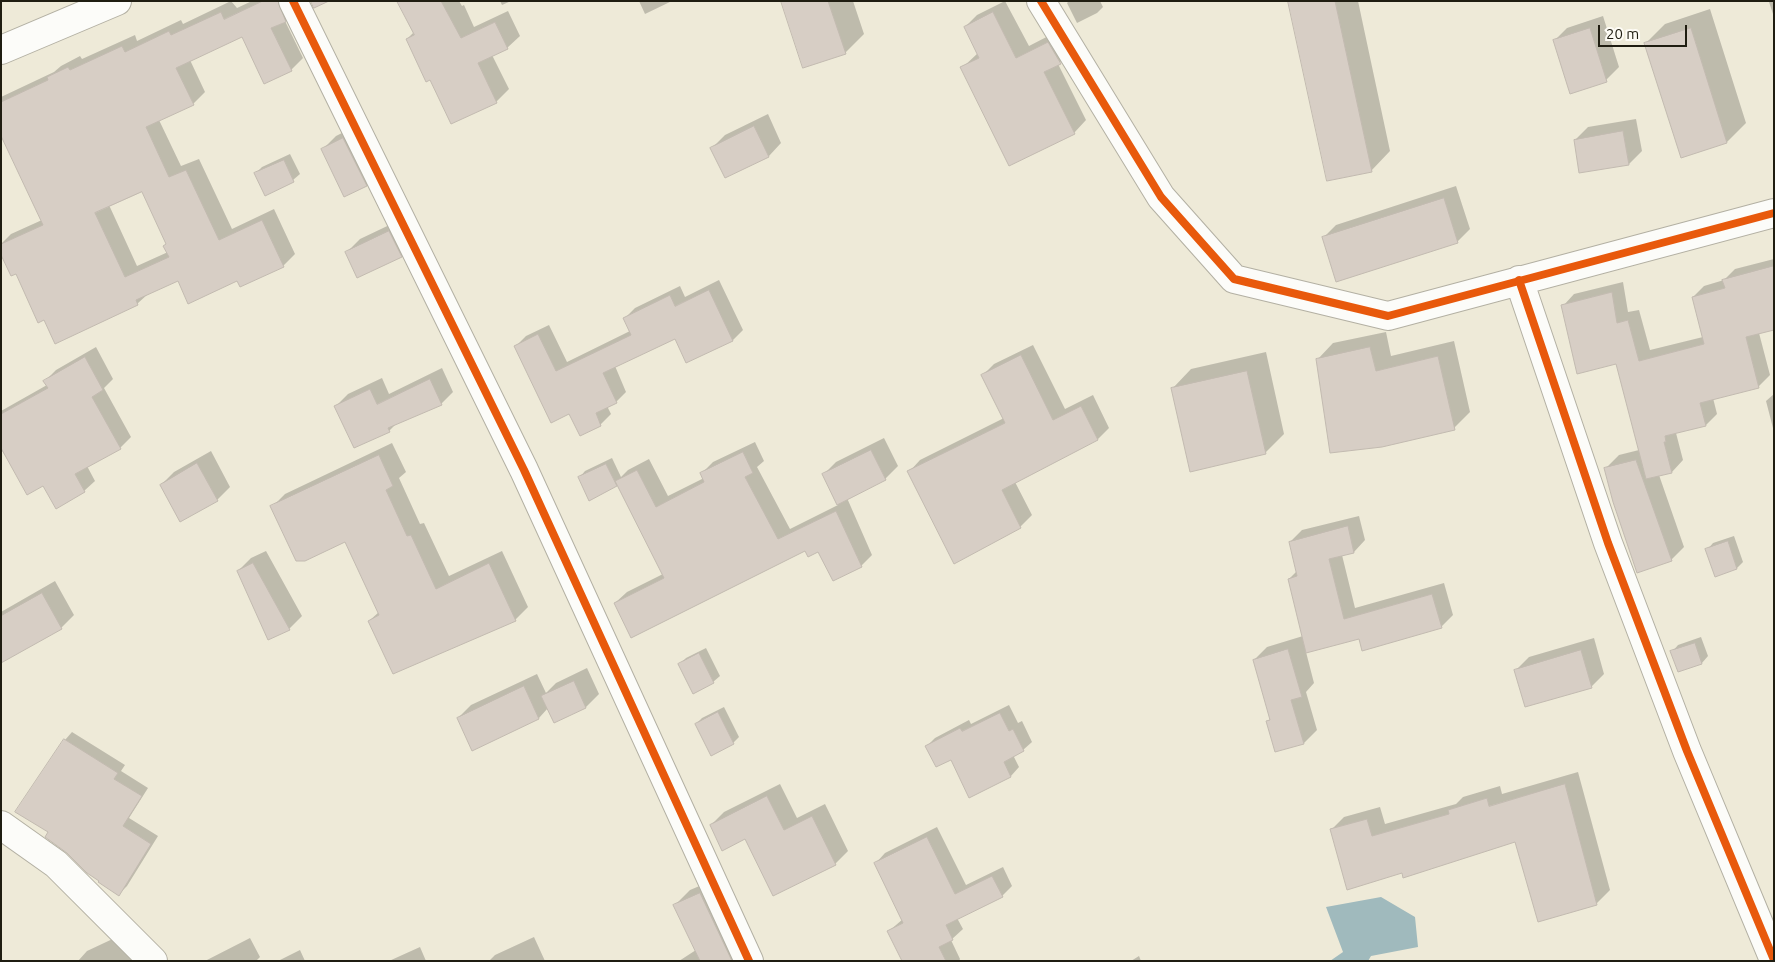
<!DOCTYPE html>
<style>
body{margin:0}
#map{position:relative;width:1775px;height:962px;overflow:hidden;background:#eeead8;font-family:Ubuntu,sans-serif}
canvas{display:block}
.frame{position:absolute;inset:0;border:2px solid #1f1d11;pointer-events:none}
.scale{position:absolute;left:1598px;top:25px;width:89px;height:22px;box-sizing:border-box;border:2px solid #1f1d11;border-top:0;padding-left:6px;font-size:15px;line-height:18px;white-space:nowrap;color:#1f1d11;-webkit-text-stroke:4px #fefcf6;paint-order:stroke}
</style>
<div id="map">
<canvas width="1775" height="962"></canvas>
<div class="frame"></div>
<div class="scale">20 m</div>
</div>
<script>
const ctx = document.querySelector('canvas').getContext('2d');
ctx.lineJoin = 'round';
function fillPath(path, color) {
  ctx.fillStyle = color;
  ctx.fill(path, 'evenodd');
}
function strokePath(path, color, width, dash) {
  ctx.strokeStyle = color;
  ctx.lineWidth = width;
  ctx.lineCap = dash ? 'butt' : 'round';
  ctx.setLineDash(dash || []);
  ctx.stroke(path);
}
const water = new Path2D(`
 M1381 897 1415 917 1418 947 1371 956 1368 961H1330L1343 952 1326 907Z`);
const shadow = new Path2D(`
 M231 1 237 8 252 1H293L297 9 285 21 303 58 291 70 243 36 190 60 205 92 193 104 159 120 181 166 199 159 232 229 274 209 295 254 283 266 238 279H178L149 293 137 304 44 319 1 244 11 234 42 220 1 134V97L54 72 61 66 80 56 82 59 135 35 137 41 181 20 183 24ZM142 190 167 244 168 252 137 266 109 205Z
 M399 1H459L462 6 464 5 474 27 508 11 520 36 507 48 492 55 509 89 496 102 431 79 407 39 414 32Z
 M500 1H511L502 5Z
 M639 1H672L645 14Z
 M783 1H853L864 34 845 53Z
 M1005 1 1029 46 1060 30 1073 50 1058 64 1086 120 1074 133 962 68 978 53 965 27 977 15Z
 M1069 1H1100L1103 7 1097 13 1077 23 1067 3Z
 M1289 1H1358L1390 151 1371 171Z
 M1774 1V17L1769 2Z
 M1710 9 1746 123 1727 142 1646 43 1665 24Z
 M1603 16 1619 67 1606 80 1554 41 1567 28Z
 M768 114 781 143 769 156 725 176 712 148 725 135Z
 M1636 119 1642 151 1629 164 1575 140 1588 127Z
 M356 126 379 172 366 185 323 149 336 136Z
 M290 154 300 174 293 180 265 194 256 173 262 167Z
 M1456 186 1470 229 1457 242 1323 238 1336 225Z
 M402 219 414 243 401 256 347 252 360 239Z
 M1774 259V329L1759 333 1770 375 1758 387 1713 398 1717 414 1706 425 1676 433 1683 460 1672 472 1659 475 1684 547 1671 560 1606 468 1619 455 1639 450 1617 362 1563 306 1574 294 1623 282 1628 312 1639 310 1650 350 1703 337 1693 297 1704 286 1724 280 1735 269Z
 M719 280 743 330 733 340 676 338 615 366 626 392 616 402 607 406 611 414 600 425 569 412 515 347 526 336 549 325 567 362 630 331 625 318 635 308 680 286 685 297Z
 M1386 332 1391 356 1454 341 1470 412 1454 428 1317 360 1333 343Z
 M1033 345 1065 409 1093 395 1109 428 1098 439 1015 482 1032 515 1020 527 1008 533 909 472 920 460 1004 418 983 375 994 364Z
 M96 347 113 379 104 388 131 437 120 448 87 466 95 481 84 491 44 484 28 493 1 449V411L47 385 45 381 56 370Z
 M1266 352 1284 434 1265 453 1172 389 1191 369Z
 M442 368 453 392 441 404 397 423 389 431 355 446 336 406 348 394 382 378 389 394Z
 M1774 394V432L1766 401Z
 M884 438 898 466 885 479 847 498 872 555 861 566 819 550H806L615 603 627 592 663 574 618 484 616 485 579 478 585 471 612 458 621 477 628 470 649 459 668 496 704 478 702 473 713 462 755 442 764 461 757 467 790 529 838 505 823 475 836 462Z
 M392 443 406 472 399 478 420 524 424 523 449 576 502 551 528 607 515 620 369 621 379 612 346 541 272 507 285 494Z
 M211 451 230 487 217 500 181 520 161 485 174 472Z
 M1359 516 1365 540 1354 552 1342 555 1355 608 1444 583 1453 615 1441 627 1359 638 1306 652 1314 683 1306 692 1317 730 1304 743 1276 751 1268 722 1271 718 1254 660 1267 647 1303 636 1289 579 1297 571 1290 542 1302 530Z
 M1734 536 1743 562 1737 568 1716 575 1707 550 1713 543Z
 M266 551 302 616 289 629 238 571 251 558Z
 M55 581 74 615 61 628 1 662V612Z
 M1701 637 1708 656 1702 663 1678 671 1672 652 1678 645Z
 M1594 638 1604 674 1591 687 1516 670 1529 657Z
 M706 648 720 676 713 682 680 664 686 658Z
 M587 668 599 694 586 707 554 721 548 708 539 718H458L471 705 537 674 546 693 556 683Z
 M1009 705 1018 723 1022 721 1032 742 1023 750 1013 755 1019 767 1011 776 970 796 951 759 927 746 935 738 969 720 971 724Z
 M724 707 739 737 733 743 696 724 702 718Z
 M72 732 125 765 121 771 148 788 129 818 158 836 127 886 119 894 101 880 50 832 65 740Z
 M1578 772 1610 890 1597 903 1539 920 1516 840 1403 872 1331 830 1344 817 1380 807 1385 824 1456 804 1463 797 1500 786 1502 794Z
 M780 784 797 818 825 804 848 851 835 864 773 895 745 838 711 825 724 812Z
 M937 827 966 885 1003 867 1012 886 1002 896 957 918 963 929 951 940 960 959 959 961H903L889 931 903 919 875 864 885 853Z
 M716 879 757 961H679L696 950 675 905 690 890Z
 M136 928 154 961H78L87 951Z
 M534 937 545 961H489L495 955Z
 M250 938 260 957 256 961H205Z
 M420 947 426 961H389Z
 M300 950 305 961H278Z
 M1139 956 1141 961H1131Z`);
const building = new Path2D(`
 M263 1H278L286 22 271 28 292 71 264 84 242 37 176 68 194 105 146 127 169 177 186 170 219 240 262 220 284 267 240 287 237 281 188 304 178 281 136 300 138 305 55 344 44 320 38 323 16 274 11 276 1 255V244L43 225 1 136V102L48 80 47 77 68 67 70 70 122 46 125 52 169 31 171 35 221 12 224 19ZM142 192 166 244 163 246 169 257 125 277 95 213Z
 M311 1H329L314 8Z
 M397 1H441L461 38 495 22 508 49 478 63 497 103 451 124 430 80 426 82 406 39 414 35Z
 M781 1H828L846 54 803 68Z
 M1288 1H1335L1372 172 1327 181Z
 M993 12 1016 58 1048 42 1061 64 1044 72 1075 134 1009 166 960 67 979 58 964 27Z
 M1590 28 1607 82 1570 94 1553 40Z
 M1691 28 1727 143 1681 158 1644 43Z
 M754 126 769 157 725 178 710 148Z
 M1623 131 1629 165 1579 173 1574 140Z
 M343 138 367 186 344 197 321 149Z
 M284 160 294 182 265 196 254 173Z
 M1444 198 1458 243 1336 282 1322 237Z
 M389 231 402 257 357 278 345 252Z
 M1774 266V330L1746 337 1759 388 1700 403 1706 426 1665 436 1666 442H1664L1672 473 1646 479 1616 364 1577 374 1561 305 1612 292 1617 323 1628 320 1639 361 1704 344 1692 297 1725 288 1722 280Z
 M709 290 733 341 686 363 675 339 603 373 617 403 596 413 601 426 580 436 569 414 551 423 514 346 538 334 556 371 631 335 623 318 670 295 675 306Z
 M1370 347 1376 371 1438 356 1455 430 1382 447 1330 453 1316 359Z
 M1021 355 1053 420 1081 406 1098 440 1002 490 1021 528 954 564 907 471 1005 423 981 375Z
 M85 357 103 390 92 397 121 449 75 474 85 492 56 509 43 486 27 495 1 448V414L48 388 43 381Z
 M1247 371 1266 454 1190 472 1171 388Z
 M430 379 442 405 388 428 390 432 354 448 334 406 370 389 377 404Z
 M871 450 886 480 837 505 822 474Z
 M743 452 753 473 745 477 778 539 836 511 862 567 833 581 818 552 808 557 805 551 631 638 614 603 664 578 615 481 637 470 656 507 704 482 700 473Z
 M379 455 393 486 386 490 407 536 411 535 436 589 489 563 516 621 393 674 368 621 379 615 345 542 305 561H296L270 506Z
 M1636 460 1672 561 1637 573 1613 502 1604 468Z
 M197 463 218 501 180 522 160 485Z
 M606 464 617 486 589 501 578 477Z
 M1348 526 1354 553 1329 559 1344 619 1432 594 1442 628 1362 651 1359 639 1306 653 1288 579 1297 576 1289 542Z
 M1728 541 1737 569 1715 577 1705 549Z
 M253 563 290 630 268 640 237 571Z
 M42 593 62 629 1 663V616Z
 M1695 643 1702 664 1678 672 1670 651Z
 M1288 649 1302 697 1291 700 1304 744 1275 752 1266 721 1270 720 1253 660Z
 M1581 650 1592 688 1525 707 1514 670Z
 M699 653 714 683 693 694 678 664Z
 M574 681 586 708 554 723 541 696Z
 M524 686 539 719 472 751 457 718Z
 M718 712 734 744 711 756 695 724Z
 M1000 713 1009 731 1013 729 1024 751 1004 762 1011 777 969 798 951 760 936 767 925 746 960 728 962 731Z
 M64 739 118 773 114 779 142 796 123 826 151 844 119 896 98 882 99 881 87 873 67 853 45 837 48 832 15 812Z
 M1565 784 1597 905 1538 922 1515 842 1403 878 1402 873 1347 890 1330 829 1367 819 1372 836 1449 814 1448 810 1487 798 1489 806Z
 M767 796 784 830 812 816 836 865 773 896 745 839 722 851 710 825Z
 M927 837 955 894 992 876 1003 897 946 925 953 940 939 947 946 961H902L887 931 903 923 874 863Z
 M700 893 732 961H700L673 905Z`);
const street = new Path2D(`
 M293 1 524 470 749 961
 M1041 1 1161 197 1234 279 1388 316 1774 213
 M1 50 117 1
 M1519 280 1608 543 1687 751 1774 960
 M1 825 56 864 153 961`);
const cycleway = new Path2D(`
 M293 1 524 470 749 961
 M1041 1 1161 197 1234 279 1388 316 1774 213
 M1519 280 1608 543 1687 751 1774 960`);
fillPath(water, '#a0babd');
fillPath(shadow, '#0003');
fillPath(building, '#d7cec5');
strokePath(building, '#c2bab0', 1);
strokePath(street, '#b3b0a3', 30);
strokePath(street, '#fcfcf9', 28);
strokePath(cycleway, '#e8590c', 8);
</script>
